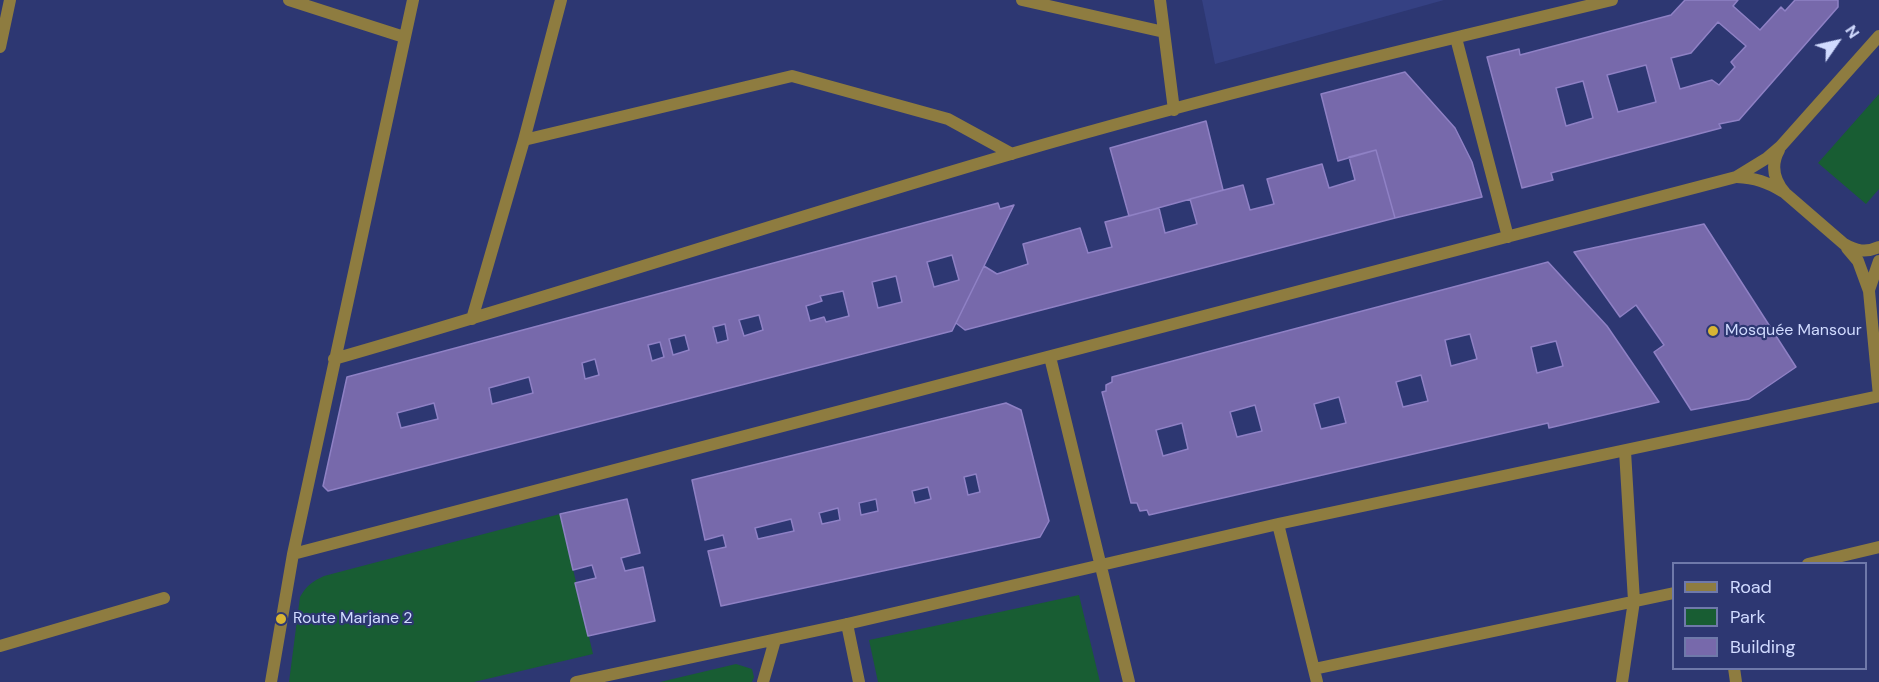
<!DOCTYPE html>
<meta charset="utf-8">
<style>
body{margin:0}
#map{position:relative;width:1879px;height:682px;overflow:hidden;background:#2d3772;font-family:"DM Sans",sans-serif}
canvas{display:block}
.legend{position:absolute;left:1672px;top:562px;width:195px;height:108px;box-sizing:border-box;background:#2d3772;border:2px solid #6f79aa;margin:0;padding:8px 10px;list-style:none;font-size:18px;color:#d1dbff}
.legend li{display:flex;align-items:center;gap:12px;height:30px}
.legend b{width:30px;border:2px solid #6f79aa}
.north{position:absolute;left:1807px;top:12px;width:60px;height:60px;-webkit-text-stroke:4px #2d3772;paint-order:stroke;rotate:56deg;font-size:16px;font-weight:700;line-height:24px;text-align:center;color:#d1dbff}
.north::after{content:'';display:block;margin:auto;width:21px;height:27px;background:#d1dbff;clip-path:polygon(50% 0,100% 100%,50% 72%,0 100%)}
</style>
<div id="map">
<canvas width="1879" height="682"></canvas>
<ul class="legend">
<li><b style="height:8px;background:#8e7c40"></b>Road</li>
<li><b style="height:16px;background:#185d33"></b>Park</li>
<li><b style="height:16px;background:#7769ab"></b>Building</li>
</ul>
<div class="north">N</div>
</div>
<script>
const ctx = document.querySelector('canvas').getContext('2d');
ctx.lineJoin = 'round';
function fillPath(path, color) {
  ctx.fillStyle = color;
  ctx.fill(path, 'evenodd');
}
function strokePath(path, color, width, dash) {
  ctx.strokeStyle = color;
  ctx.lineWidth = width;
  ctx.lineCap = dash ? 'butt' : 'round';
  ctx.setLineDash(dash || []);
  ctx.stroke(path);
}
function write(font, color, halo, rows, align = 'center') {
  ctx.font = font + ' "DM Sans",sans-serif';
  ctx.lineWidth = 4.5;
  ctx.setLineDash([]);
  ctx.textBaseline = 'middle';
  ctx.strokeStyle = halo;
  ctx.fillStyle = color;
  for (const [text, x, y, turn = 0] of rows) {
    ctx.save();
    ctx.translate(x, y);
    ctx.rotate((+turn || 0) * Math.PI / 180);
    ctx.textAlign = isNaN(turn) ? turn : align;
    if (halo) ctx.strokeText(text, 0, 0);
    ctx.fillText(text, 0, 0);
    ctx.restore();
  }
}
const built = new Path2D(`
 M1202 0H1444L1215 64Z`);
const green = new Path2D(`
 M1879 94V189L1866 204 1818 163Z
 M560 514 593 654 474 682H289L300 597C306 586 313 581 324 576Z
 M1079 595 1100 682H878L869 640Z
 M736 664 752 669 754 677 752 682H660Z`);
const building = new Path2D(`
 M1685 0H1738L1733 6 1760 30 1781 7 1785 11 1795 0H1838V7L1739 120 1719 124 1721 128 1551 173 1553 180 1522 188 1487 57 1519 49 1520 55 1671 15ZM1718 22 1746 46 1731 62 1735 67 1719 85 1712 80 1680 89 1671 58 1691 53ZM1646 65 1656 102 1618 112 1607 75ZM1583 81 1593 118 1566 126 1556 88Z
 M1405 72 1455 128 1472 162 1482 197 1395 218 1376 150 1338 161 1321 94Z
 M1206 121 1223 190 1129 216 1110 148Z
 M1376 150 1395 218 965 330 956 323 984 266 997 274 1028 264 1023 244 1080 228 1088 253 1112 247 1105 222 1159 208 1165 233 1197 224 1190 199 1243 185 1250 210 1274 204 1267 179 1322 164 1329 188 1355 180 1349 157Z
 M998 203 1000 209 1014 205 952 331 328 491 323 486 347 377ZM952 255 959 280 934 287 927 262ZM896 276 902 302 878 308 872 282ZM843 291 849 316 826 322 824 317 810 321 806 306 822 301 820 296ZM759 315 763 330 744 336 739 320ZM725 324 728 340 717 343 713 327ZM685 335 689 350 673 355 669 339ZM660 342 664 357 652 361 648 345ZM595 359 599 375 585 379 582 363ZM529 377 533 393 492 404 489 388ZM434 403 438 419 401 428 397 413Z
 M1704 224 1796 367 1749 399 1691 410 1654 352 1664 345 1636 305 1620 317 1574 252Z
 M1548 262 1607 326 1659 402 1549 428 1548 423 1149 515 1147 510 1140 511 1137 503H1131L1102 392 1106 391V385L1112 382V377ZM1470 334 1477 359 1451 366 1445 340ZM1556 341 1563 366 1537 373 1531 347ZM1421 375 1428 401 1403 407 1396 382ZM1339 397 1346 423 1321 429 1314 404ZM1255 405 1262 431 1237 437 1230 412ZM1182 423 1188 449 1163 456 1156 430Z
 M1006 403 1021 410 1049 521 1040 537 721 606 708 551 726 547 723 535 705 540 692 480ZM976 474 980 492 968 495 964 477ZM928 487 931 499 915 503 912 491ZM876 499 878 511 861 515 859 503ZM838 508 840 520 822 524 819 513ZM791 519 794 531 758 539 755 528Z
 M627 499 640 553 621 558 625 571 643 567 655 621 588 636 575 583 596 578 592 565 573 570 560 514Z`);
const street = new Path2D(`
 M289 0 404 37
 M1022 0 1164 32
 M1160 0 1174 110
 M1456 38 1508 237
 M0 47 10 0
 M524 140 792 76 948 119 1012 154
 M1779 150C1770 166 1774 180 1785 193L1844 244C1856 251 1866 253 1879 247
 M1737 177C1755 178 1767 182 1782 191
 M1847 248 1858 261 1869 291 1879 396
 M1869 290 1879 261
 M472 319 524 140 561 0
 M1050 357 1129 682
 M334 359C561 294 785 220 1011 154 1210 96 1411 48 1612 0
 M1278 524 1317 682
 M293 554 1736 177 1767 158 1781 146 1879 36
 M1808 564 1879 547
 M847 624 859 682
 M0 646 164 598
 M1734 668 1736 682
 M1314 669 1674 593
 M271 682 293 554 413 0
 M576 682 847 624 1278 524 1879 396
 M763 682 775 640
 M1622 682 1634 601 1625 451`);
const markers = [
 [1713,331,6,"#d7b434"],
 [281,619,6,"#d7b434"]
];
const poiNames = [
 ["Mosquée Mansour",1725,331],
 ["Route Marjane 2",293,619]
];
fillPath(built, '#354183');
fillPath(green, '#185d33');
fillPath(building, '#7769ab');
strokePath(building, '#8f81c5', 1.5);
strokePath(street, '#8e7c40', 12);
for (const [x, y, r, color] of markers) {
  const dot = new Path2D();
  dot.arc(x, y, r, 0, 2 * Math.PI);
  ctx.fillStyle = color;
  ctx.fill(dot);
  strokePath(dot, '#2d3772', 2);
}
write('16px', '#d1dbff', '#2d3772', poiNames, 'left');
</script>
